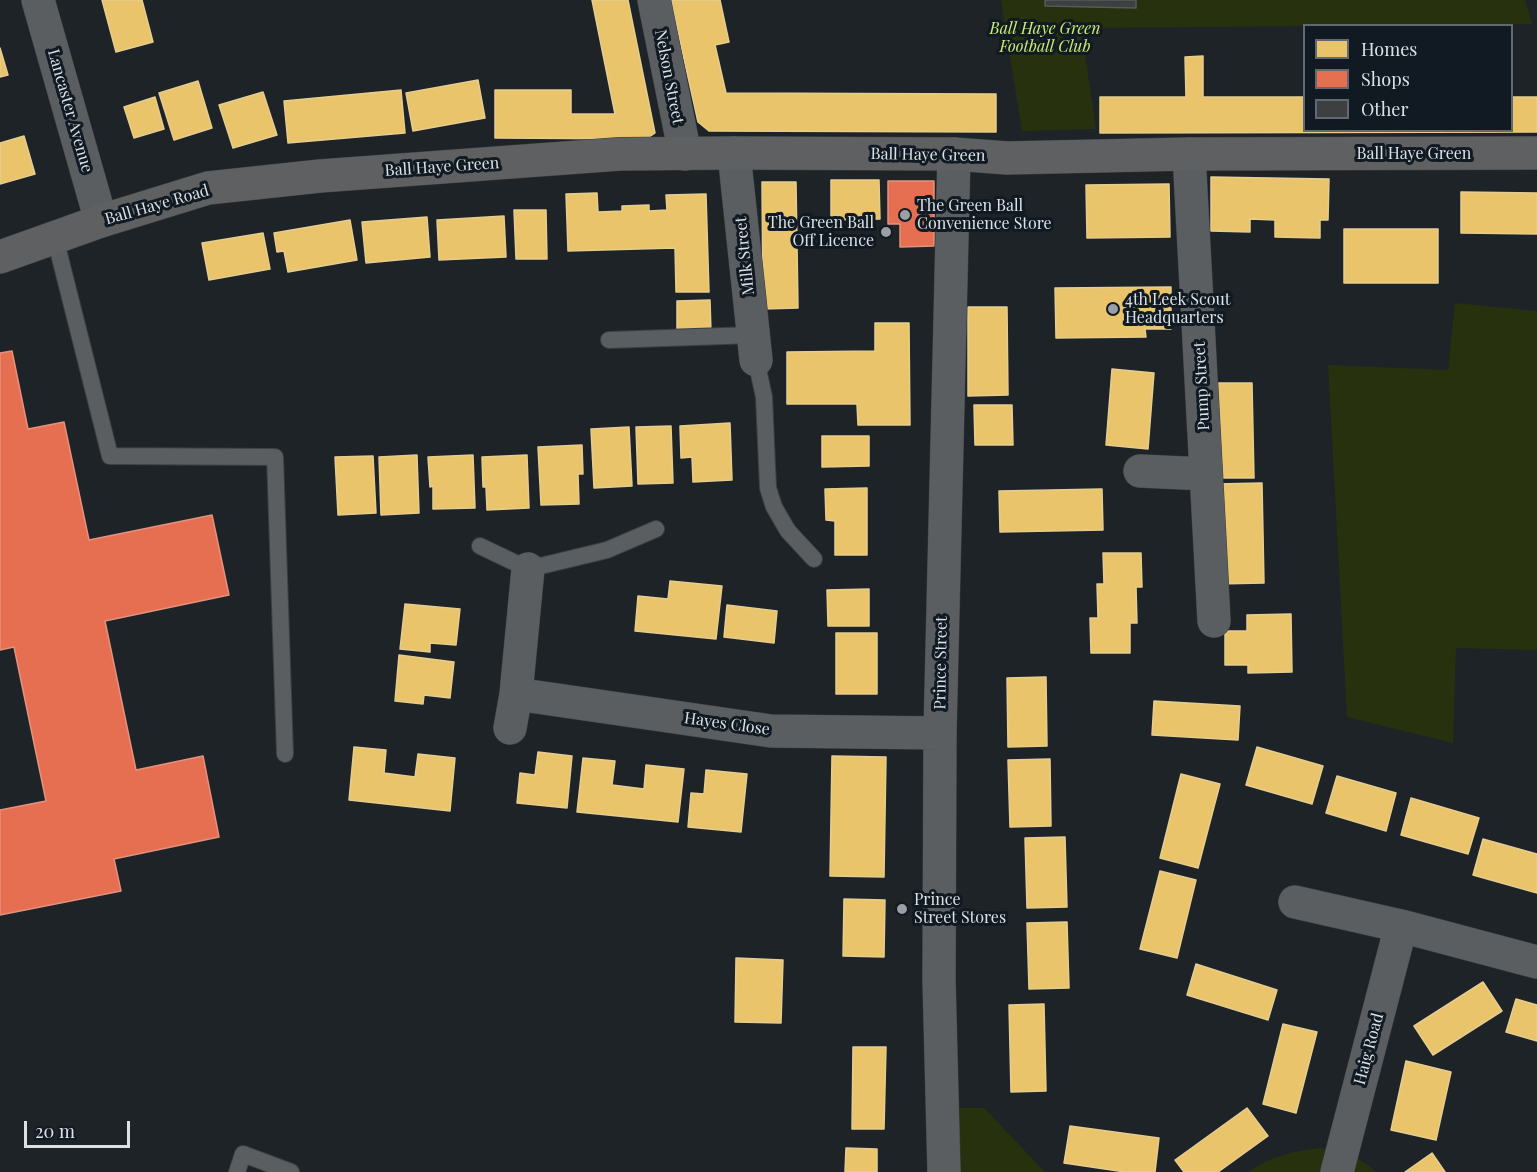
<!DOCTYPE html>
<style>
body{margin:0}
#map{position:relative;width:1537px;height:1172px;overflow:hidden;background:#1e2328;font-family:"Playfair Display",serif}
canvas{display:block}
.legend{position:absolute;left:1303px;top:24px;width:210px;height:108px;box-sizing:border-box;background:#111a22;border:2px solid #626a71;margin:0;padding:8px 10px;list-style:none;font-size:18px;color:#dbe2e7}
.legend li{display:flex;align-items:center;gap:12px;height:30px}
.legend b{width:30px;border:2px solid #626a71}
.scale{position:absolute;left:24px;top:1121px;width:106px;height:27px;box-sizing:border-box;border:3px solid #dbe2e7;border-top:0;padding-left:8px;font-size:18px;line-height:21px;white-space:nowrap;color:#dbe2e7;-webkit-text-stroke:4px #111a22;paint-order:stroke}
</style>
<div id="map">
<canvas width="1537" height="1172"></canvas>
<ul class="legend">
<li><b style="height:16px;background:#e9c46a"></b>Homes</li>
<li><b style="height:16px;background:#e76f51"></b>Shops</li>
<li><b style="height:16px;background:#3e3f40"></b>Other</li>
</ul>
<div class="scale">20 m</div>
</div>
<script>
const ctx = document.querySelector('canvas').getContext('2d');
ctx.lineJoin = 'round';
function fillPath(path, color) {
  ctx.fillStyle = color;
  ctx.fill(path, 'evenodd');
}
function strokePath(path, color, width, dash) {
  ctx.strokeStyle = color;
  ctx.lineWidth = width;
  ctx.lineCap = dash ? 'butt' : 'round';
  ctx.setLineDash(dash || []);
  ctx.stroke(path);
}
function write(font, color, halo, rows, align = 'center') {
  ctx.font = font + ' "Playfair Display",serif';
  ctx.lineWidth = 6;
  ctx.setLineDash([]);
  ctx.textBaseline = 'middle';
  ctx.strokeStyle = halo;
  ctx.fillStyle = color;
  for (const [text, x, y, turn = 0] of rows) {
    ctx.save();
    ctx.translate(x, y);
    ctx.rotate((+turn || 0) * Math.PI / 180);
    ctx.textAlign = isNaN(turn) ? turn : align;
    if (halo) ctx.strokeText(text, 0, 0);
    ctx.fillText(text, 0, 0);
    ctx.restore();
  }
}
const green = new Path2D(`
 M1001 0H1525L1532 24 1081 28 1096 129 1022 131Z
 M1455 303 1537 311V650L1456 648 1453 743 1347 717 1328 365 1448 370Z
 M942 1108H984L1045 1172H944Z
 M1320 1148C1344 1152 1358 1155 1376 1172H1248C1270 1156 1294 1151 1320 1148Z`);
const homes = new Path2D(`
 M102 0H142L153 42 116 52Z
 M592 0H628L655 133 646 139 495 138V90H571V114H615Z
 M671 0H720L729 42 715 45 726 93 996 94V132L709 131 698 122Z
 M0 48 8 75 0 77Z
 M1203 56V97H1304V130H1512V97H1537V132L1100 133V97H1186L1185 57Z
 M478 80 485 118 413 131 406 93Z
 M198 81 212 128 174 140 159 93Z
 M401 90 405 133 288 143 284 101Z
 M263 92 277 135 233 148 219 105Z
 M155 97 164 129 134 138 124 107Z
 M24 136 35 174 0 184V143Z
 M1211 177 1329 179 1328 220H1320V238L1275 237V220L1250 219V232L1211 231Z
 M831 180H879L880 219 831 220Z
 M762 182H796L798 308 763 309Z
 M1169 184 1170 237 1087 238 1086 185Z
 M1461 192 1537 193V234L1461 233Z
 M597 193 598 212 622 211V206L649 205V211L667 210 666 195 706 194 709 292H676L675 248 568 251 566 194Z
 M514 210H546L547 259H516Z
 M504 216 506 257 439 260 437 220Z
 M427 217 430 257 366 263 362 222Z
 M350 220 357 260 288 272 284 251 277 252 274 233Z
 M1344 229H1438V283H1344Z
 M263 233 270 269 209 280 202 243Z
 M1171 287V329H1145L1146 337 1056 338 1055 288Z
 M710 300 711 332 677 333V301Z
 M968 307H1007L1008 395 968 396Z
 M875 323H909L910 425H858L857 404H787V352L875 351Z
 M1112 369 1154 373 1148 449 1106 445Z
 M1215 383H1252L1254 478H1217Z
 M974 405H1012L1013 445H975Z
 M730 423 732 480 693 482 692 457 681 458 680 426Z
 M671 426 673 483 638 484 636 427Z
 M629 427 632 486 594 488 591 429Z
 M822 436H869V466L822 467Z
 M582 445 583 474H578L579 504 541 505 538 447Z
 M417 455 419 513 381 515 379 457Z
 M473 455 475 508 433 509V486L430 487 428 457Z
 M527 455 529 508 487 510 486 487H483L482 457Z
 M373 456 376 513 338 515 335 457Z
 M1262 483 1264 583 1217 584 1215 484Z
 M867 488V555H835V521L826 520 825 489Z
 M1102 489 1103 530 1000 532 999 491Z
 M1103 553H1141L1142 587H1136L1137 623H1130V653H1091L1090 618H1098L1097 584H1104Z
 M670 581 722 586 716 639 635 631 638 596 668 599Z
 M869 589V626H828L827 590Z
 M405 604 460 609 456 645 430 643V652L400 649Z
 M727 605 777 611 774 643 724 637Z
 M1291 614 1292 672 1248 673V665H1225V631H1247V615Z
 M836 633H877V694H836Z
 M399 655 454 662 450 698 424 695 423 704 395 701Z
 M1046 677 1047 746 1008 747 1007 678Z
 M1154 701 1240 706 1238 740 1152 735Z
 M354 747 386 750 384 773 415 777 418 754 455 758 450 811 349 800Z
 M1257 747 1323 766 1312 804 1246 785Z
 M538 752 572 756 567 808 517 803 520 773 535 775Z
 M832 756 886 757 884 877 830 876Z
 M583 758 615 761 612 785 644 789 646 765 684 769 678 822 577 812Z
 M1050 759 1051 826 1010 827 1008 760Z
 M706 770 747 774 741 832 688 827 691 793 704 794Z
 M1181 774 1220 784 1198 868 1160 858Z
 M1337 776 1396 793 1386 831 1326 813Z
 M1411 798 1479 818 1468 854 1401 835Z
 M1065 837 1067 907 1027 908 1025 838Z
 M1483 839 1537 854V893L1473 875Z
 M1160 871 1196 880 1177 958 1140 949Z
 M844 899 885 900 884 957 843 956Z
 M1067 922 1069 988 1029 989 1027 923Z
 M736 958 783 960 781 1023 735 1022Z
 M1196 964 1277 990 1268 1020 1187 995Z
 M1483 982 1502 1011 1433 1055 1414 1026Z
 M1516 999 1537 1005V1041L1506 1032Z
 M1044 1004 1046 1091 1011 1092 1009 1005Z
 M1283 1024 1317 1032 1296 1113 1263 1104Z
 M853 1047H886L884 1129H852Z
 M1406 1061 1451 1072 1436 1140 1391 1130Z
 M1247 1108 1268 1136 1218 1172H1184L1175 1160Z
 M1070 1126 1159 1138 1155 1172H1125L1064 1163Z
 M846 1148 877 1149V1172H845Z
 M1432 1153 1445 1172H1405Z`);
const shops = new Path2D(`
 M888 181H934V246L900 247V224H888Z
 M12 351 28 429 64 422 89 540 212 515 229 595 105 621 136 770 203 756 219 837 114 859 121 891 0 915V810L46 801 14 647 0 650V353Z`);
const building = new Path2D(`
 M1045 0H1136V8L1045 6Z`);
const lane = new Path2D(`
 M55 238 110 456 275 457 285 754
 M609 340 753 335
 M756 360 764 397 768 488 774 507 788 531 814 559
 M480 546 528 569 607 550 656 529
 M237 1172 243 1154 291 1172`);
const street = new Path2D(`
 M38 0 101 221
 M654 0 685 154
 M734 153 756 360
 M1189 154 1214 621
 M1140 471 1206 474
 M516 694 771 731 940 733
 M510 728 516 694 528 569
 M1295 902 1401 926 1537 962
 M944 1172 939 980 940 733 954 154
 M1337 1172 1401 926`);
const secondary = new Path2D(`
 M0 257 101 221 208 188 320 176 620 154 734 153 954 154 1007 158 1189 154 1537 153`);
const markers = [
 [905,215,6,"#999fa4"],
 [886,232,6,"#999fa4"],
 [1113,309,6,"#999fa4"],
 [902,909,6,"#999fa4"]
];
const parkNames = [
 ["Ball Haye Green",1045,29],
 ["Football Club",1045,47]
];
const streetNames = [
 ["Nelson Street",669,77,79],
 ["Lancaster Avenue",70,111,74],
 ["Ball Haye Green",1414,154],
 ["Ball Haye Green",928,155,1],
 ["Ball Haye Green",442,167,-4],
 ["Ball Haye Road",157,205,-16],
 ["Milk Street",745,256,-96],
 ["Pump Street",1202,386,-93],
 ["Prince Street",941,663,-89],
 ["Hayes Close",727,724,8],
 ["Haig Road",1369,1049,-75]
];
const poiNames = [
 ["The Green Ball",917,206],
 ["Convenience Store",917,224],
 ["The Green Ball",874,223,"right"],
 ["Off Licence",874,241,"right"],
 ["4th Leek Scout",1125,300],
 ["Headquarters",1125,318],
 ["Prince",914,900],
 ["Street Stores",914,918]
];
fillPath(green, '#27310d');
fillPath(homes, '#e9c46a');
strokePath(homes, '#e5cd90', 1.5);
fillPath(shops, '#e76f51');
strokePath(shops, '#e3927e', 1.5);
fillPath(building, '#3e3f40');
strokePath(building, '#595959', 1.5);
strokePath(lane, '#3b4043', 18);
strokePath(street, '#3b4043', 34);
strokePath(secondary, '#3b4043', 34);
strokePath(lane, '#5a5e61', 16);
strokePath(street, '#5a5e61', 33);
strokePath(secondary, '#5f6061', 33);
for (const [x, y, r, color] of markers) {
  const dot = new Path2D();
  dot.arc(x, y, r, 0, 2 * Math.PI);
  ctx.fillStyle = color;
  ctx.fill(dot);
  strokePath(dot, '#111a22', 2);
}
write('italic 16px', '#cbee70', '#111a22', parkNames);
write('16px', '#dbe2e7', '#111a22', streetNames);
write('16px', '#dbe2e7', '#111a22', poiNames, 'left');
</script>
